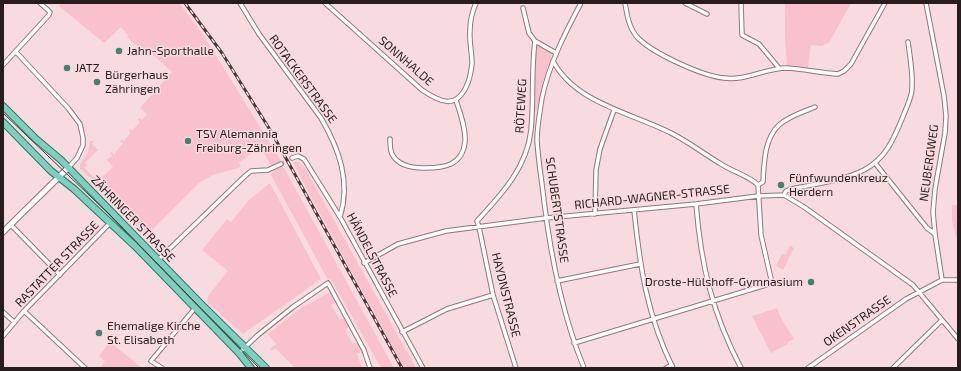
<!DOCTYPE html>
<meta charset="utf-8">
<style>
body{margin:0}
#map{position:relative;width:961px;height:371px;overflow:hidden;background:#f8dbe1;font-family:"Exo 2",sans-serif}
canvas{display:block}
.frame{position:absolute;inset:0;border:4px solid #271d1f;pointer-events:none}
</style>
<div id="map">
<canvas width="961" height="371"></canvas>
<div class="frame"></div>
</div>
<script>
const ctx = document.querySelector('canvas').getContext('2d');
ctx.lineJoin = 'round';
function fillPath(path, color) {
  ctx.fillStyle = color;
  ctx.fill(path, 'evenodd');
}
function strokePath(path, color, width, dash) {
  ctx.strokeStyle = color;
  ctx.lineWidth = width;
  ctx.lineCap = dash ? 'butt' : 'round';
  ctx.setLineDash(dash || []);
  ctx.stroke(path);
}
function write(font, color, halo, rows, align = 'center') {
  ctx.font = font + ' "Exo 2",sans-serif';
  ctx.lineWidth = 3;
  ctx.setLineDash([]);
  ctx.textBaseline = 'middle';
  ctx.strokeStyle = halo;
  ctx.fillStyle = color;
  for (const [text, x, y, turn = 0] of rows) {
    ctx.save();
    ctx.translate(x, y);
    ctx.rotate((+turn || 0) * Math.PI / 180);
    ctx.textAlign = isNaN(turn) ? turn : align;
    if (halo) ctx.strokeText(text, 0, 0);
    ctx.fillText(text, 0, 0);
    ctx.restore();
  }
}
const green = new Path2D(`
 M61 3H179L204 36 281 161 271 166 261 148 249 155 239 163 241 167 213 175 199 183 146 236 98 185 80 169V164L88 153 90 141H94L92 144 98 150 85 163 87 165 84 168 98 181 113 167 107 160 112 156 110 153 112 152 114 154 123 143 120 141 121 140 124 141 131 132 129 130 130 129 132 131 140 122 138 119 139 118 142 120 147 114 140 108 172 72 149 51 146 53 141 48 140 49 127 37 128 35 121 27 104 43 59 6Z
 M785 3H851L829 43 821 46 811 45 808 68 787 66 785 38Z
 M539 46C544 48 549 50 552 55L544 77 536 112 534 110 536 47Z
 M293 162H299L305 168 416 368H404L312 199Z
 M283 166 394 368H381L331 279 328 280 271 175 272 172Z
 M270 183 321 279 243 334 207 302 208 296 228 271 202 250 227 219 231 222 249 200Z
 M952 205H958V245L952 221Z
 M790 246 794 248 783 270 776 266 782 254 785 255Z
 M330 292 335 303 331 305 340 320 344 318 349 327 345 330 353 344 358 342 363 351 357 354 362 368H295L275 348 272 351 270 349 276 344 268 334 298 310Z
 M777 308 781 318 794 339 788 342V344L771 353 752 316Z
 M110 342 142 368H100L105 361 99 356Z`);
const streetTunnel = new Path2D(`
 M281 164 292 158`);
const street = new Path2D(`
 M240 3 259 34 321 118C339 149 351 181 340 217
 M325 3 422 90C440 102 456 110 467 85 470 79 471 71 472 64 472 53 469 41 470 30 470 20 472 12 476 3
 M581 3C565 33 549 64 542 98 540 111 537 127 537 140 538 160 542 181 544 201 551 258 562 314 584 368
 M625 3C627 15 629 28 637 37 652 53 702 76 724 78 746 81 766 68 787 68 804 69 821 73 838 74L844 71 851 64 885 3
 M685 3 707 14
 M741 3 742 35 759 44 779 68
 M926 3 944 96 946 116 945 133 935 189 933 212 935 234 942 280
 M535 41 556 53
 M16 52 68 108 80 124 83 138V145L77 158 68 168
 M553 61C575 103 632 113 671 133 689 142 704 154 721 164 731 171 750 176 758 185
 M3 65 49 15 50 12 40 3
 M390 139C390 144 390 150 392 154 398 166 412 168 424 168 444 168 462 166 465 142 466 128 460 113 456 100
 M292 158 298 156 304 159 340 217 423 368
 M875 163 927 228 935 234
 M758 185 763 182C764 164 764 139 779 125 789 116 803 112 815 107
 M784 195 786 191 791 189C815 184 842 181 864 170 887 158 895 136 904 114 907 106 912 97 912 88 913 73 910 57 908 42
 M696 204C701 265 712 313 741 368
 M634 210C640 267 647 316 673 368
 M595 214 596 170 600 149 614 110
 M11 225 60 275
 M158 260 245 176 251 171 268 170 281 164
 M364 263 398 244 446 231 546 218 696 204 758 196 784 195 804 207 913 285 958 339
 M557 281 640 264
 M24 311 85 368
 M3 312 14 322
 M402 332 447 309 493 295
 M3 336 24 311 110 223
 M574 343 769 284 771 279 761 235 758 185
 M239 353 258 335 293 307 328 283 364 350 370 368
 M162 368 151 361 195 308
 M516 368 493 295 479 227 477 221C501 195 527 168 531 130 534 101 531 71 535 41L529 33 523 8
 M666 368 672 365
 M808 368 906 299 942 280H958
 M893 368 942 320`);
const secondary = new Path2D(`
 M3 232 68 168`);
const primary = new Path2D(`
 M3 106 36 139 61 160 202 305 266 368
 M3 122 51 171 74 189 135 246 239 353 251 368`);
const tram = new Path2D(`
 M3 113 112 217 259 368`);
const rail = new Path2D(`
 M185 3 222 53 272 133 402 368`);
const markers = [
 [119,51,4,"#42826f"],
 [67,68,4,"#42826f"],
 [97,82,4,"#42826f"],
 [188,141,4,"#42826f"],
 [781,185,4,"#42826f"],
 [811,282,4,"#42826f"],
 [99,333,4,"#42826f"]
];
const poiNames = [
 ["Jahn-Sporthalle",127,51],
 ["JATZ",75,68],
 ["Bürgerhaus",105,75],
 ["Zähringen",105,89],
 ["TSV Alemannia",196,134],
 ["Freiburg-Zähringen",196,148],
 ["Fünfwundenkreuz",789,178],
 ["Herdern",789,192],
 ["Droste-Hülshoff-Gymnasium",803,282,"right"],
 ["Ehemalige Kirche",107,326],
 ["St. Elisabeth",107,340]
];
const streetNames = [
 ["SONNHALDE",406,61,41],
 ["ROTACKERSTRASSE",303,79,54],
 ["RÖTEWEG",521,106,-87],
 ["NEUBERGWEG",929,163,-82],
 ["RICHARD-WAGNER-STRASSE",652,197,-6],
 ["SCHUBERTSTRASSE",557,210,82],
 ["ZÄHRINGER STRASSE",133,219,46],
 ["HÄNDELSTRASSE",372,255,62],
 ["RASTATTER STRASSE",57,264,-46],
 ["HAYDNSTRASSE",506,295,76],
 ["OKENSTRASSE",857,321,-35]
];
fillPath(green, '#f9c1ce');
strokePath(streetTunnel, '#ceb5ba', 3.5, [3.5, 2]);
strokePath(street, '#90777d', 5.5);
strokePath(secondary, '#90777d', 7);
strokePath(primary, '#2a7b68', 8);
strokePath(street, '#fff', 3.5);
strokePath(secondary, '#fff', 5);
strokePath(primary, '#80cebc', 6);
strokePath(tram, '#46393c', 1);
strokePath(rail, '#46393c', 3);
strokePath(rail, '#f8dbe1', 1.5, [4.5]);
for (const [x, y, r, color] of markers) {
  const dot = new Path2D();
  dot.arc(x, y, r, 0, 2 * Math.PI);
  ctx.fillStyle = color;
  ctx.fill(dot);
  strokePath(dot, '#f8dbe1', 1.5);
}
write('12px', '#271d1f', '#f8dbe1', poiNames, 'left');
write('12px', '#271d1f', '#f8dbe1', streetNames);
</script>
